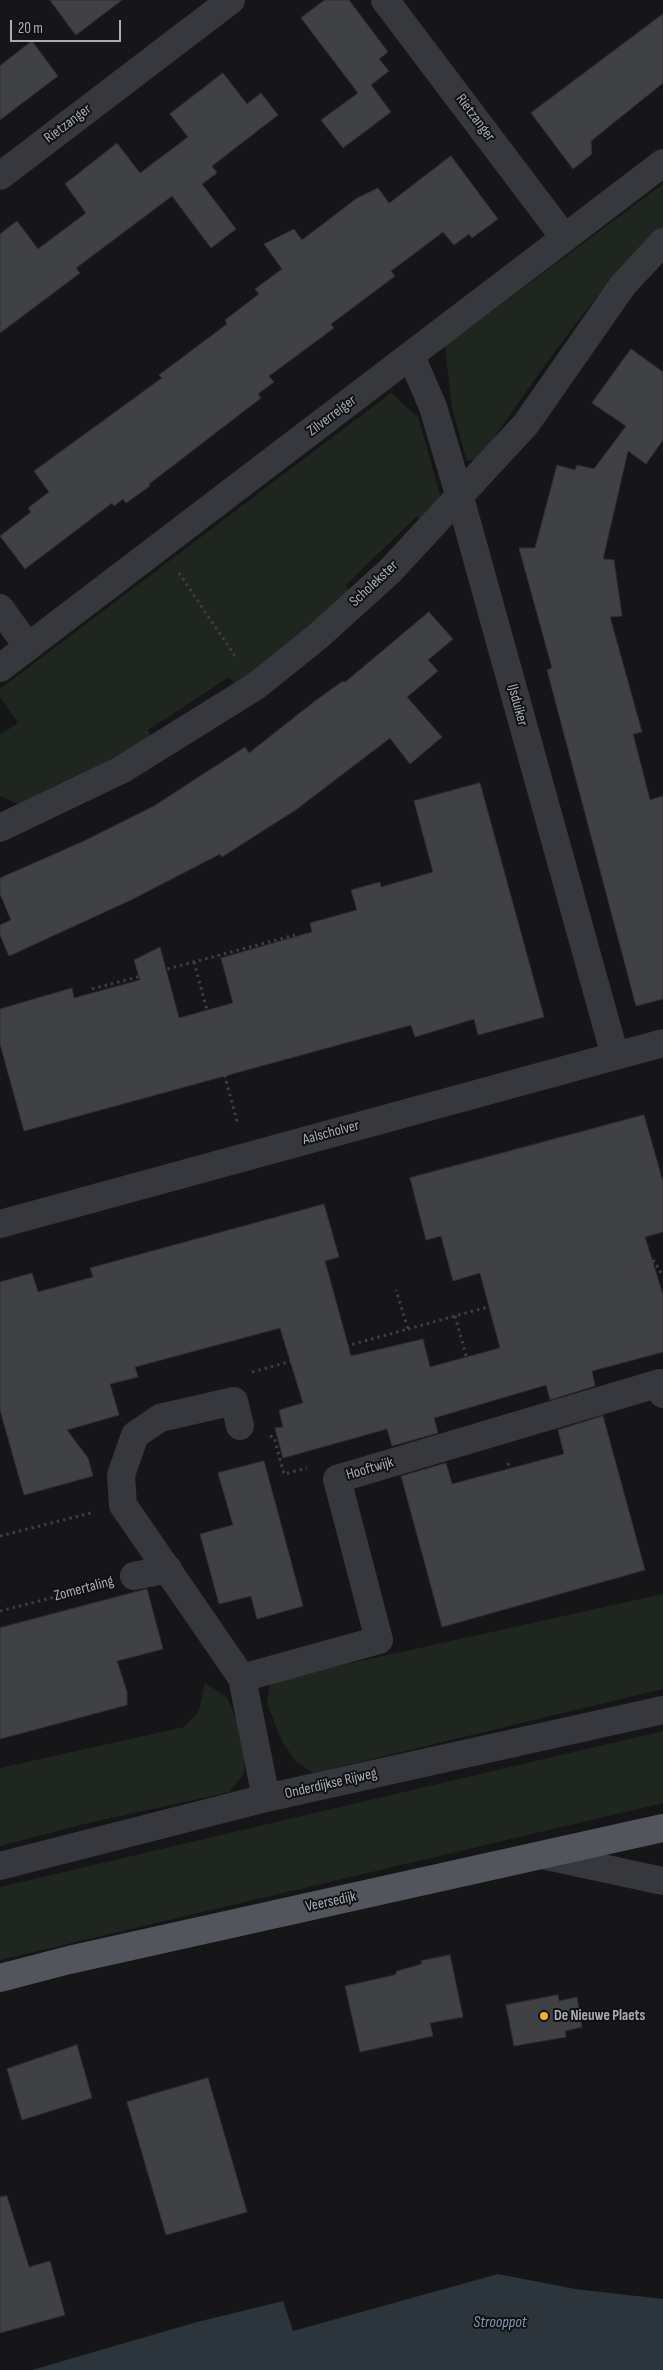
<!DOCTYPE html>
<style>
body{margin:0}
#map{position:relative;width:663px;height:2370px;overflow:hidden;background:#161618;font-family:"Sofia Sans Condensed",sans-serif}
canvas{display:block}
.scale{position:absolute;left:10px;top:20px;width:111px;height:22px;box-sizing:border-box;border:2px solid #a8adb8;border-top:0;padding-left:6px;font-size:15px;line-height:18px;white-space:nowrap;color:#a8adb8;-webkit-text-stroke:4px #111113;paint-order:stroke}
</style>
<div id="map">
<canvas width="663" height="2370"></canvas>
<div class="scale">20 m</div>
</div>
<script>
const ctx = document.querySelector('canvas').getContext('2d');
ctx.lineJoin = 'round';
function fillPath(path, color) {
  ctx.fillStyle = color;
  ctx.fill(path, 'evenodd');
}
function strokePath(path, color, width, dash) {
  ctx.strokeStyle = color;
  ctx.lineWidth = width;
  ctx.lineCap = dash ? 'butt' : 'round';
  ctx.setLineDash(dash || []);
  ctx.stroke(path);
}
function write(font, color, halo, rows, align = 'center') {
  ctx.font = font + ' "Sofia Sans Condensed",sans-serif';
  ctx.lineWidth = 4;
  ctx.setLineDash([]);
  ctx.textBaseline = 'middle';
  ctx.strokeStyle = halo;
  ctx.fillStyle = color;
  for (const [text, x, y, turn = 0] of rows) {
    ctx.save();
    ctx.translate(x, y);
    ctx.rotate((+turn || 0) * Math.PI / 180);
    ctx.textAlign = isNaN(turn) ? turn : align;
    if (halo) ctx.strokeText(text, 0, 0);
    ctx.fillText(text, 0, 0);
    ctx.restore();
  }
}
const green = new Path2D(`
 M663 184V229C591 291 535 381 479 459L467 461 452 408 445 346Z
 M391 393 418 417 442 502 423 522 417 516 346 585 350 594 237 685 229 677 148 730 152 740 23 806 0 796V735L18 723 0 697V689Z
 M663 1594V1689L314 1773 297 1763 282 1741 267 1704 271 1675 293 1676Z
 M205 1683 227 1697 245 1740 244 1773 230 1792 84 1824 0 1846V1768L184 1727 199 1711Z
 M663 1731V1803L0 1960V1887Z`);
const water = new Path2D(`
 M498 2274 575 2289 663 2299V2370H32L197 2322 283 2301 293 2331Z`);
const building = new Path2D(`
 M50 0H122L76 35Z
 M325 0H349L388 52 379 59 389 71 371 85 391 112 343 148 321 120 358 93 301 18Z
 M663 14V83L591 141 592 154 573 169 531 113Z
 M32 41 58 76 0 120V66Z
 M223 73 247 104 261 93 278 115 212 166 217 173 202 184 236 229 211 248 172 196 76 268 80 273 0 333V234L17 221 38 249 86 213 65 184 117 143 140 173 188 137 170 114Z
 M451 156 498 219 472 238 469 234 454 245 443 232 391 271 395 276 331 324 334 328 269 376 274 382 258 394 261 398 149 484 150 486 126 503 123 499 114 506 112 503 25 569 0 536 31 512 28 508 49 492 34 471 162 378 159 375 227 324 225 320 259 294 255 289 282 269 264 244 294 229 302 240 357 198 378 188 389 203Z
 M631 349 663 372V440L646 464 628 451 603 559 614 560 622 616 610 617 642 732 633 734 650 800 663 796V999L636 1006 547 670 552 668 519 548H535L557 465 575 470 577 465 594 469 626 426 592 403Z
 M429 612 453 639 428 660 438 671 407 697 442 737 410 764 390 738 297 809 222 857 220 854 133 899 9 956 0 935V925L11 920 0 894V878L84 841 154 806 245 747 249 753 315 701 343 681 345 682Z
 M480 783 544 1017 478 1035 474 1019 415 1037 411 1025 24 1131 0 1044V1009L72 988 74 998 140 980 134 960 160 947 179 1018 233 1003 221 958 312 932 310 923 357 910 351 890 380 882 381 887 433 872 414 801Z
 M644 1115 663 1182V1232L645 1237 663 1295V1352L592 1371 595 1386 550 1400 546 1385 434 1418 438 1433 392 1446 387 1429 283 1458 275 1428 283 1427 279 1410 303 1403 280 1328 135 1367 138 1377 110 1384 119 1415 67 1430 88 1458 93 1476 24 1495 0 1410V1282L32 1273 38 1292 93 1277 90 1268 324 1204 339 1257 325 1261 351 1356 423 1339 430 1367 500 1348 480 1273 453 1281 441 1236 426 1240 410 1178Z
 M603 1416 645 1570 442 1627 401 1476 446 1463 452 1484 564 1454 558 1430Z
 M264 1461 303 1606 257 1619 251 1596 219 1604 200 1534 233 1525 218 1473Z
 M147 1589 163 1649 117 1661 127 1692V1705L0 1739V1628Z
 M450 1955 463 2017 430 2023 433 2036 360 2052 345 1986 395 1975 397 1971 422 1964 421 1961Z
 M558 1995 559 2001 577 1997 582 2027 565 2031 566 2037 514 2046 506 2005Z
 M77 2045 92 2098 22 2120 7 2069Z
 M208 2078 247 2212 166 2235 127 2102Z
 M7 2196 29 2267 50 2261 65 2315 0 2333V2197Z`);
const path = new Path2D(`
 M179 573 237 659
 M194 962 238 1125
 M92 989 295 935
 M455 1316 479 1402
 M408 1329 654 1261 663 1276
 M252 1372 408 1329 396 1290
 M270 1436 274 1437 284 1474 307 1468
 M508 1463 540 1583
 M0 1536 91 1513
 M0 1611 102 1585`);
const minor = new Path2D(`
 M385 0 564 237
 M0 176 231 0
 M411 356 433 407 459 494 615 1056
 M0 608 28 647
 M0 668 663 163
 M0 828 121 770 256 686 317 637 390 571 526 424 623 285 663 242
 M0 1224 663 1043
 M240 1426 234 1401 160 1418 135 1435 121 1475 123 1505 242 1678 379 1640 337 1479 660 1383 663 1394
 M134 1576 168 1569
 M242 1678 266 1798
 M542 1855 663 1881
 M0 1866 266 1798 663 1710`);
const major = new Path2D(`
 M0 1978 69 1960 663 1828`);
const markers = [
 [544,2016,5,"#f2b134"]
];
const streetNames = [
 ["Rietzanger",475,118,53],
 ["Rietzanger",68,124,-37],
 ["Zilverreiger",332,416,-37],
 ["Scholekster",374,584,-43],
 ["IJsduiker",517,705,75],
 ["Aalscholver",331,1133,-15],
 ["Hooftwijk",370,1469,-16],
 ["Zomertaling",84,1589,-15],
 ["Onderdijkse Rijweg",331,1784,-13],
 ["Veersedijk",331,1902,-12]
];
const poiNames = [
 ["De Nieuwe Plaets",554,2016]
];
const waterNames = [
 ["Strooppot",500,2323]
];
fillPath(green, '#1e261f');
fillPath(water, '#2c353c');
fillPath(building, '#404145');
strokePath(building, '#303034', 1);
strokePath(path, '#3d3f44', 3, [2.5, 4]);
strokePath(minor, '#37383d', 28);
strokePath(major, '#53555c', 28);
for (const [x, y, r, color] of markers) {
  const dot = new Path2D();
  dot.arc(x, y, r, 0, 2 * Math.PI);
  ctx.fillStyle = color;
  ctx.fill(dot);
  strokePath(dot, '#111113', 2);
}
write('15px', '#a8adb8', '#111113', streetNames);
write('bold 15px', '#a8adb8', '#111113', poiNames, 'left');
write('italic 16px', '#7f9bb3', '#111113', waterNames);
</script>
